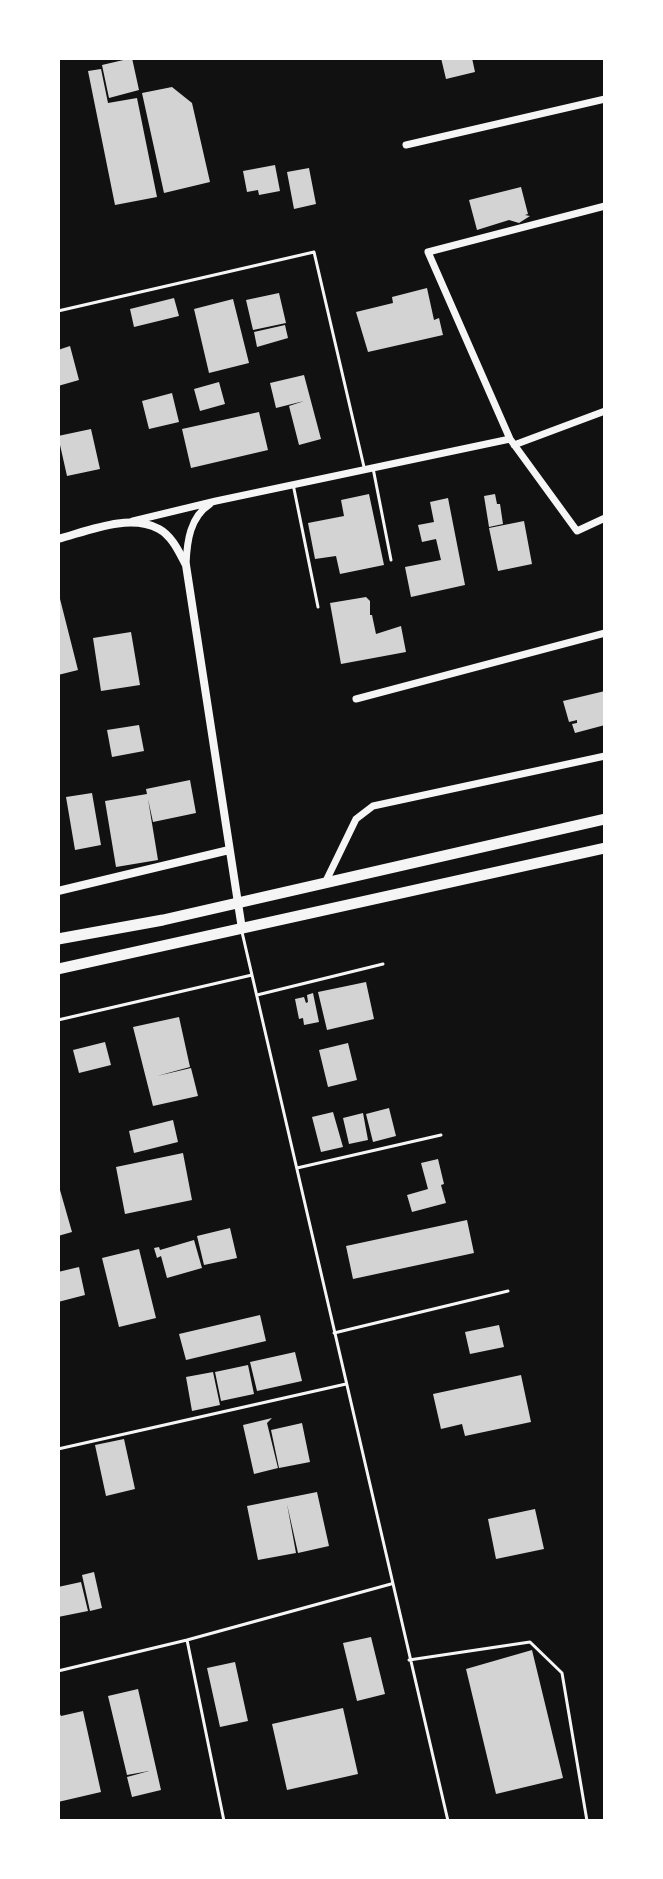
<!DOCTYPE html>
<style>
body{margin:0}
#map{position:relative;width:663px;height:1879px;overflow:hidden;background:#111;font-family:"Sofia Sans Condensed",sans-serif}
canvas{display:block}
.frame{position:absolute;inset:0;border:60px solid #fff;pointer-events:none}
</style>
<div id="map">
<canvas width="663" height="1879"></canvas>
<div class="frame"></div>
</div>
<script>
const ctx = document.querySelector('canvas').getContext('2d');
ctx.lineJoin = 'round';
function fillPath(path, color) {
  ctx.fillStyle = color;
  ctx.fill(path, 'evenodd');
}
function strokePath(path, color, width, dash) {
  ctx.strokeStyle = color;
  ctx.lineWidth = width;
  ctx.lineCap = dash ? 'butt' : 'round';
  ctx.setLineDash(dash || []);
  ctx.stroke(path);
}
const building = new Path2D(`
 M132 58 139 90 109 98 102 65Z
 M441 58H472L475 72 446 79Z
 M101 69 108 103 137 98 157 197 115 205 88 71Z
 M172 87 192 103 210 182 164 193 142 93Z
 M275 165 280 191 259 195 258 190 247 192 243 171Z
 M309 168 316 204 294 209 287 172Z
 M521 187 528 214 525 215 530 216 519 223 509 220 477 230 469 200Z
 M427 288 434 320 439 318 443 335 368 352 356 312 393 303 392 297Z
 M279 293 286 323 253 330 246 300Z
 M174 298 179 316 134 327 130 309Z
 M233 299 249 363 209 373 194 309Z
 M285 325 288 338 257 347 254 332Z
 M70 346 79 380 58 386V350Z
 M304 375 321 439 299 445 289 406 304 401 276 408 270 383Z
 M219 382 225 404 200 411 194 389Z
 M172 393 179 422 149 429 142 401Z
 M259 412 268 450 191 468 182 429Z
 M91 429 100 469 67 476 58 436Z
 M369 494 384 565 340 574 336 556 315 559 308 523 344 516 341 500Z
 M495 494 497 504H500L503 524 489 527 484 496Z
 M448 498 465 585 411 597 405 567 441 560 436 539 422 542 418 525 434 522 430 502Z
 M524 521 532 564 498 571 489 528Z
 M58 591 78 670 58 675Z
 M366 597 370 601V615H372L376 634 401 626 406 652 341 664 330 603Z
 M131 632 140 685 101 691 93 638Z
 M605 691V725L575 733 572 724 577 723V720L569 722 563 701Z
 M139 725 144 751 112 757 107 730Z
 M190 780 196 813 153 822 148 799 158 860 116 867 105 801 147 794 146 789Z
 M92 793 101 845 75 850 66 797Z
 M366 982 374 1019 327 1030 318 992Z
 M313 993 319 1022 304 1025 303 1018 299 1019 295 999 304 997 306 1003 308 1002 307 995Z
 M179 1017 190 1067 157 1076 191 1068 198 1096 153 1106 133 1027Z
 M105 1042 111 1065 79 1073 73 1050Z
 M348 1043 357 1080 328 1087 319 1050Z
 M389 1108 396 1136 373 1142 366 1114Z
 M333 1112 343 1147 321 1152 312 1117Z
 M363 1113 368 1140 349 1144 343 1118Z
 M173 1120 178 1142 134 1153 129 1131Z
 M183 1153 192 1200 125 1214 116 1167Z
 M438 1159 444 1184 441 1185 446 1203 412 1212 407 1195 428 1189 421 1163Z
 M58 1183 72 1232 58 1236Z
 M467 1220 474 1253 353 1279 346 1246Z
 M230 1228 237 1258 204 1265 197 1236Z
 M194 1240 202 1268 167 1278 161 1256 157 1258 154 1248 159 1247 160 1250Z
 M139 1249 156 1318 119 1327 102 1258Z
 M79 1267 85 1295 58 1302V1272Z
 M260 1315 266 1341 186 1360 179 1334Z
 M499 1325 504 1347 470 1354 465 1332Z
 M295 1352 302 1381 257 1391 250 1362Z
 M248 1365 254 1394 221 1401 215 1372Z
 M213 1372 220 1405 192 1411 186 1377Z
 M521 1375 531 1422 465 1436 462 1424 441 1429 433 1394Z
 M272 1418 267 1423 278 1468 254 1474 243 1425Z
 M302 1423 310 1462 279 1468 271 1430Z
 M124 1439 135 1489 106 1496 95 1445Z
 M317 1492 329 1546 298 1553 287 1504 296 1553 258 1560 247 1506Z
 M535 1509 544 1549 496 1559 488 1519Z
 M94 1572 102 1608 90 1611 82 1575Z
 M81 1582 88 1611 58 1617V1587Z
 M371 1637 385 1694 357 1701 343 1643Z
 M532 1650 563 1778 496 1794 466 1669Z
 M235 1662 248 1721 220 1727 207 1668Z
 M138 1689 161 1790 132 1797 127 1777 149 1771 127 1775 108 1696Z
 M343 1708 358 1774 287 1790 272 1724Z
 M58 1710 61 1716 83 1711 101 1792 58 1802Z`);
const service = new Path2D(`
 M58 311 314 252 364 467
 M373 468 391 560
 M293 484 318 607
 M242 932 448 1821
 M257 995 383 964
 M58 1020 252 975
 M297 1168 441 1135
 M334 1333 508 1291
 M58 1449 346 1384
 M187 1640 224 1821
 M409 1660 530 1642 562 1673 587 1821
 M58 1671 187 1640 391 1584`);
const minor = new Path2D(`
 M406 145 605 99
 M605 206 428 252 510 439 577 531 605 518
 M514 445 605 411
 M133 521 216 501 510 439
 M186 564C187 541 190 517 210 504
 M356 699 605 633
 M325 883 356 819 373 806 605 756`);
const tertiary = new Path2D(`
 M58 539C88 531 129 513 159 529 172 536 179 552 186 565L242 929
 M58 891 229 850`);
const trunk = new Path2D(`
 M58 939 163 920 605 819
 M58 969 605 848`);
fillPath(building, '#d3d3d3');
strokePath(service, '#f5f5f5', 3);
strokePath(minor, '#f5f5f5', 7);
strokePath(tertiary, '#f5f5f5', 8);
strokePath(trunk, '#f5f5f5', 11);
</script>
